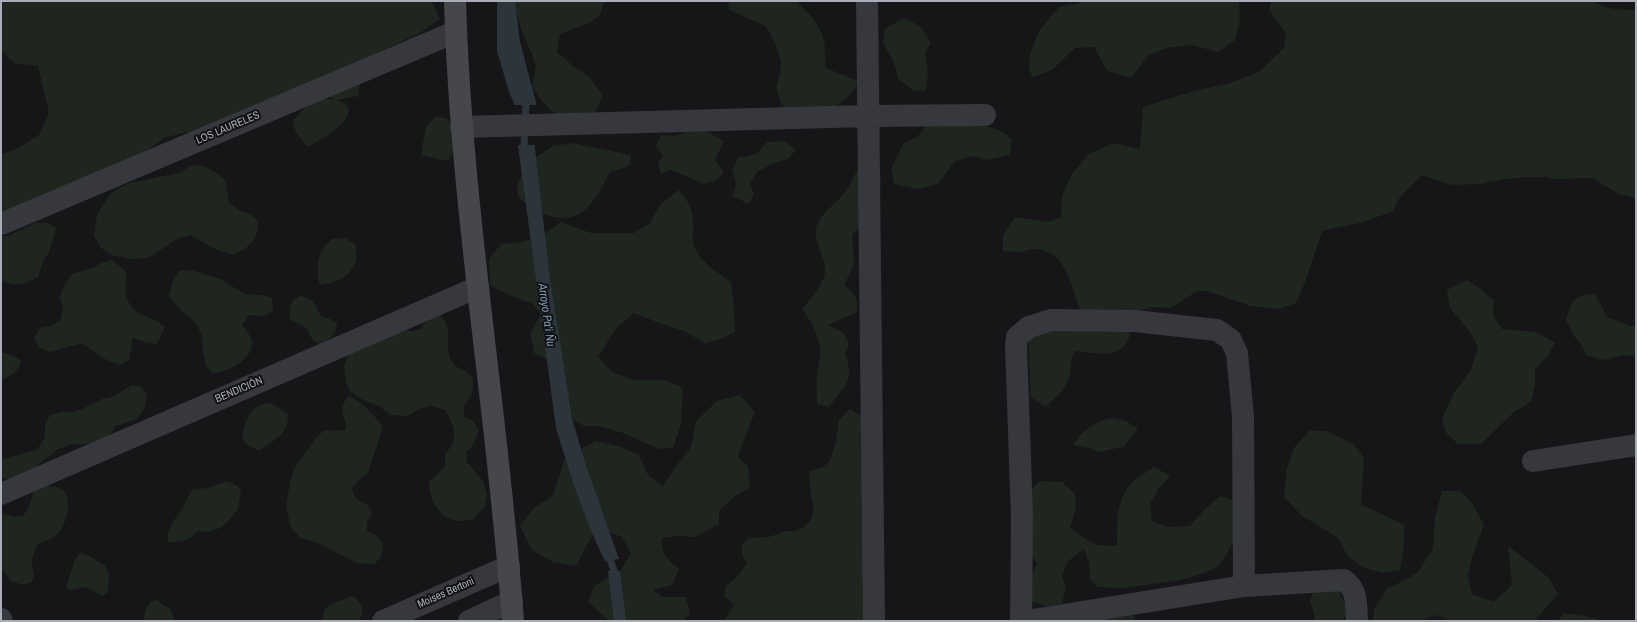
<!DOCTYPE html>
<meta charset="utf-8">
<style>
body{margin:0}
#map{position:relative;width:1637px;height:622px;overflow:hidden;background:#161618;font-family:"Archivo Narrow",sans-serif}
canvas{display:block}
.frame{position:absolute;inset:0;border:2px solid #a8adb8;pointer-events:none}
</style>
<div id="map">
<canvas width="1637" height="622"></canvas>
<div class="frame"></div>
</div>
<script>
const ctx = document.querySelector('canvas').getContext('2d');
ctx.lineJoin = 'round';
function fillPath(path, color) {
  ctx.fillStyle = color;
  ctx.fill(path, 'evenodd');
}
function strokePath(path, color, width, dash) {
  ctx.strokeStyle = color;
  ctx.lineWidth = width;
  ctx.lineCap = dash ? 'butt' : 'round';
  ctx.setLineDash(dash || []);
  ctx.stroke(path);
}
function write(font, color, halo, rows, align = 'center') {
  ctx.font = font + ' "Archivo Narrow",sans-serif';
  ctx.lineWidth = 4;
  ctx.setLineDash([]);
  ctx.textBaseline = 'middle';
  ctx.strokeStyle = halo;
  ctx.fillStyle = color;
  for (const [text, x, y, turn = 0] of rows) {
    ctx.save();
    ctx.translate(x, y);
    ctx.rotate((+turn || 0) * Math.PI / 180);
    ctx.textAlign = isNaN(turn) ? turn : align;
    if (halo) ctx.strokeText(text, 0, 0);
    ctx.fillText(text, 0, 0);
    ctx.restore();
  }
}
const green = new Path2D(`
 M1 1H432L440 19 420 33 376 53 361 73 358 96 336 100 344 103 349 109C348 127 322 138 308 147L296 133 293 122C299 112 311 100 324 99 327 99 331 100 334 100L316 87 209 140 187 132 164 138 124 167 1 219V155L18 148 39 135 49 113 38 66 14 63 1 50Z
 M513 1H604L600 15 589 23 560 34 557 52 573 66 589 77 603 95 596 111C585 114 570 120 558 115 550 112 537 95 532 87L536 65 521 28Z
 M728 1H796C806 9 819 24 823 37 826 44 824 59 826 68L858 81 854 91 831 111 802 118 781 104 776 88 780 73 781 61 775 43 766 26 729 10Z
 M1108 1H1239L1240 20 1235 40 1218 52 1192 45 1166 48 1148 56 1131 78 1107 71 1094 47 1075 48 1052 70 1033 77 1029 70 1030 54 1039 31 1059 7 1084 2Z
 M1271 1H1592C1605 8 1621 11 1636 10V198L1619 194 1592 178 1555 179 1545 177H1525L1506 179 1479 184 1452 185 1422 175 1400 197 1393 211 1364 222 1322 231 1305 282 1296 303 1279 309 1251 306 1207 291H1197L1171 308 1152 307 1133 312C1134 321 1133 326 1130 334 1123 361 1098 353 1076 351 1068 361 1073 367 1069 378 1064 391 1055 398 1045 407L1031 397 1028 334 1080 309C1071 285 1066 250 1034 249 1029 249 1024 252 1019 252 1013 252 1008 251 1003 251V235L1015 217 1048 222 1061 217 1062 196 1072 174 1089 154 1113 143 1140 149 1143 107 1194 91 1227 84 1259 72 1284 48 1286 33 1269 10Z
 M905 18 921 27 931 43 925 53 928 73 926 90 914 91 898 79 894 62 883 43 885 28Z
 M436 116 448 119 455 130V150L448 161 421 155 426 127Z
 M927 124C953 125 995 119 1012 140L1010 155 986 160 974 156 955 161 938 184 917 189 894 184 891 169 903 144 918 136Z
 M689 131H705L724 141 715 160 724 173 715 181 703 184 686 176 670 170 661 174 658 163 663 155 656 146 661 135 675 136Z
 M785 141 796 150 788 159 774 163 757 172 750 184 754 194 749 204 732 196C738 186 736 181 732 170L739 157C753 157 759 153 767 142Z
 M573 143 630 155 631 164 627 167 610 172C605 181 600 192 593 201 572 230 540 217 518 197L517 184 526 168 536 157 553 146Z
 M861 163 876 166 881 178 880 192 869 218 852 235 854 265 844 285C856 295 858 297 857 312L828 325 844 333 849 344 845 354C856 380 843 388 829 407L817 404C817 394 816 385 817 375 818 366 821 357 820 347 818 333 810 321 803 309 809 299 824 284 825 273 827 257 811 240 817 225 822 211 837 204 845 192 851 184 856 172 861 163Z
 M191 165 204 166 215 172 225 180 229 202 239 210 251 215 258 221C259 240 249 247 234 255L217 250 190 235 177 239 148 258 129 259 112 255 101 248 94 236 97 214 111 193 129 183 180 173Z
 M679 190C688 202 693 207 693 223 694 229 692 236 693 242 696 260 718 272 731 282L733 297 735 332 718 340 705 343 684 331 662 324 634 313 617 327 598 357 613 373 634 380H665L683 388 681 425 673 448 659 449 623 433 599 426H584L572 418 570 401 553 362 534 353 530 333 541 314 533 304 509 295 490 285 489 259 501 244C528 242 539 239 561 222L591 233H634L649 224 661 204Z
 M35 223H48L56 228 49 252 42 264 38 277C22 286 18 286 1 281V236H9Z
 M345 238 355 244C362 270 343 282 320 285 316 274 317 259 323 248 325 245 329 242 332 239Z
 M111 260C135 274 123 275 126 295 127 301 132 307 136 312L155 320 165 327 157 344 144 342 133 338 129 360 120 365 105 359 82 343 50 352 38 347 34 338 40 328 51 326 60 320 63 308 60 297 65 284 72 274 93 268 101 263Z
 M180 270 194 271 220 279 245 294 262 295 272 298 273 310 264 316 249 315 242 325C245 329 248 332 250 336 260 356 229 373 212 373L206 366 203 353 202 336 196 323 183 312 169 297 173 280Z
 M1467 280 1481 289 1494 301 1493 315 1502 329 1536 332 1555 343 1547 357 1535 369V385L1531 402 1514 412 1481 444H1458L1447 434 1442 422 1445 412 1454 393 1471 370 1478 347 1470 332 1450 308 1447 290Z
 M1595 294 1607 317 1631 326H1636V356L1623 355 1604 360 1586 355 1581 344 1573 335 1566 320C1572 300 1573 296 1595 294Z
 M300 296C315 299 314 304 321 316L330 319 337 324C336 336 330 339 320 344 313 341 310 338 308 329L290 319V308L293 300Z
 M438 314C458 329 441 346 453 363 455 367 460 368 464 370 467 372 470 376 473 378 474 391 472 397 463 406L465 417 473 421 479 430 472 447 466 452 467 462 483 481 487 494 484 508 472 520C466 520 458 522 453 520 437 515 429 498 429 482L445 467V454C460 439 454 426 445 410L432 406 421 408 408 416 390 415 379 406 365 401 351 392 346 383 344 367 350 349 399 331H413L421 329 429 318Z
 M1 352 14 356 21 361C18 373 11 375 1 381Z
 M132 385 141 387 147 395 145 407 137 419 116 426 109 436 93 443 81 445 72 444 58 449 23 477 1 479V459L37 450 45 437V424L50 415 62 412H72L82 409 102 399 112 397Z
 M740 395 755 412 738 456 748 467 750 487 735 496 719 511V524L695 537 677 536 662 538C661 555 667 559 679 569L672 585 653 590 663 597H686L690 614 682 621 608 620 588 602 594 586 620 571 631 554 622 537 599 528 590 539 576 566 553 562 532 550 520 526 534 508 553 496 565 458 596 441 621 447 639 455 648 475 663 486 677 465 691 447 696 421 717 401Z
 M349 396C360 400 377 417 383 428L367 475 359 479 352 489 356 499 368 505 372 512 367 522V531C371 533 377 535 379 538 387 547 382 558 374 564L357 563 318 543 301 538 291 528 286 506 290 482 295 467 315 439 323 431 346 430C347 417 336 409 349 396Z
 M271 403 288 414C289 435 275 439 260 450 250 448 246 446 242 436 247 417 250 405 271 403Z
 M850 409 862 416 884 621H724L734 605 724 596 726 586 738 576 747 563 742 555V545L749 538 769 537 786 531H795L803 528 810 521 814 509 811 497 809 471 822 468 830 461 836 441 839 420Z
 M1115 418 1128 422 1138 429 1123 447 1098 452 1091 448 1073 445C1083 429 1097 419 1115 418Z
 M1309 431H1326L1353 444 1364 458 1361 505 1382 514 1404 525V545L1400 570 1382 573 1362 567 1347 555 1338 538 1301 515 1284 497 1287 468 1294 448Z
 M1154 467 1170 476 1159 488 1150 504 1152 521 1167 527 1190 526 1203 511 1220 496 1239 502 1244 517 1227 554 1218 566 1207 572 1181 580 1123 588 1098 587 1090 579 1089 563 1084 549 1067 562 1062 576 1066 588 1062 603 1046 607C1041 603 1035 604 1030 600L1028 583 1037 564 1031 554 1026 494 1040 481 1062 482 1075 494 1076 508 1070 527 1082 537 1097 545 1117 546C1117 523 1115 496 1136 479 1142 475 1148 471 1154 467Z
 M227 481 236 485 241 490 238 509 229 520 220 528 208 532 198 531C189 541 181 542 168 542 167 526 173 523 181 510 185 504 188 496 192 490L207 488Z
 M44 486C50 486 58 486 63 490 74 500 66 528 55 536 51 540 43 541 38 544 35 550 32 556 32 563 32 573 36 571 32 582L23 585 11 581 1 568V513L14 517 23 516 29 507 34 490Z
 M1442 491H1460L1473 504 1484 525 1473 554 1468 576 1472 594 1494 602 1512 585 1508 546 1548 577 1558 594 1534 621H1453L1434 615 1422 621H1373L1374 610 1387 588 1401 582 1417 573 1433 549 1435 517Z
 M79 553 88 555 105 566 109 573 108 592 102 596 85 587 72 590 66 588 74 562Z
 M1339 587 1341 597 1347 603V614L1343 621H1316L1310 601 1314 588Z
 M353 596C363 603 365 611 359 621H323L324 611 331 604Z
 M156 600 170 609 174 618 172 621H144L145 611 150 602Z
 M1133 610 1135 621H1097V615Z
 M1564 613 1586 616 1604 621H1558Z`);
const water = new Path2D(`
 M497 1H515L520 42 538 110H517L509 92 497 51Z
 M517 138 534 140 550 279 572 418 586 466 619 559 605 561C584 519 570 473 556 428Z
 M608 571H620L626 621H614Z`);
const pier = new Path2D(`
 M512 105H539L540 110 539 112H517Z
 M517 136 535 138 536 145H516L515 138Z`);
const stream = new Path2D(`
 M524 147 526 102
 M607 551 617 579`);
const minor = new Path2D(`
 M867 1 874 621
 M461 127 867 116 985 115
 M1 224 455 32
 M1533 461 1636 445
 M1 494 478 287
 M1 619 2 621
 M1021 621 1022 517 1016 346 1017 337 1029 327 1051 320 1134 321 1217 330 1231 340 1237 353 1243 417 1244 586
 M1026 621 1244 586 1344 580C1358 590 1356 605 1357 621`);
const tertiary = new Path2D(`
 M383 621 509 566
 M469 621 512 601`);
const secondary = new Path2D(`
 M455 1C461 209 498 414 513 621`);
const streetNames = [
 ["LOS LAURELES",228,128,-23],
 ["BENDICIÓN",239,390,-23],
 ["Moises Bertoni",446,593,-24]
];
const waterNames = [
 ["Arroyo Pa'i Ñu",546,315,82]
];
fillPath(green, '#1e261f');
fillPath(water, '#2c353c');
fillPath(pier, '#161618');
strokePath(stream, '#2c353c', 7);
strokePath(minor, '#37383d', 22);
strokePath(tertiary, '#37383d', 22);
strokePath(secondary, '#45474d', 22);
write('11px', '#a8adb8', '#111113', streetNames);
write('italic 12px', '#7f9bb3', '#111113', waterNames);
</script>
